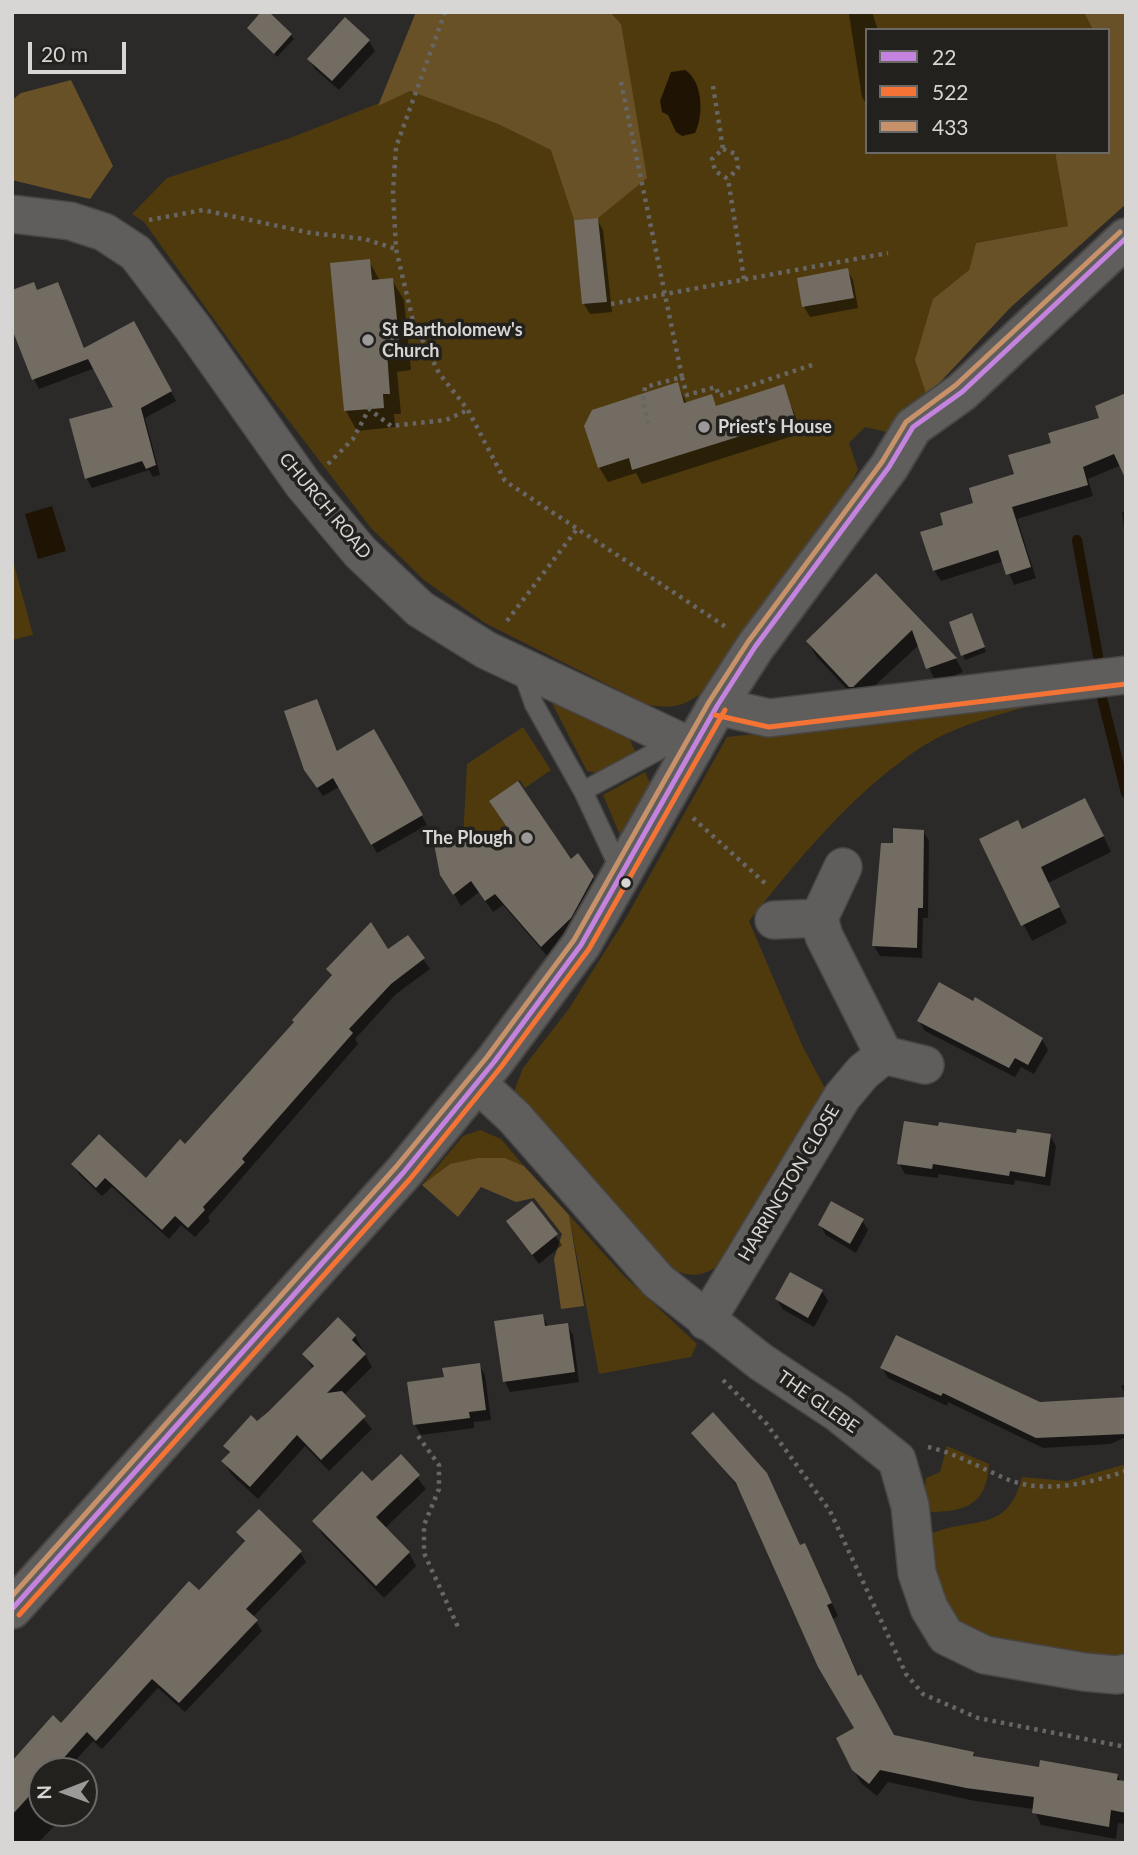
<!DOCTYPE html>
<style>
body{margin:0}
#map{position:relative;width:1138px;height:1855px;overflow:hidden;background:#2b2a29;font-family:Lato,sans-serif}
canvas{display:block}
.frame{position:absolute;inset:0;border:14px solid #d7d6d4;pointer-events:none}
.legend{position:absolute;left:865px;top:28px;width:245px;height:126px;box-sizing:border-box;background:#22211e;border:2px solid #6a6967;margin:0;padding:9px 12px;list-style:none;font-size:21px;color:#d7d6d4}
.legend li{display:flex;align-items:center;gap:14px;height:35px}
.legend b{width:35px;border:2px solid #6a6967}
.north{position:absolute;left:28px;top:1757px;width:70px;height:70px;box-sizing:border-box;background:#22211e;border:2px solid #6a6967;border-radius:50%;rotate:269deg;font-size:19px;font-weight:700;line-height:28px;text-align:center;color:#d7d6d4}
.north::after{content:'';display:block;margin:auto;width:24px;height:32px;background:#9b9a98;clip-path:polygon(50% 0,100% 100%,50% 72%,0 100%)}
.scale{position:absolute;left:28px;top:42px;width:98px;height:32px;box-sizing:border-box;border:4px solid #d7d6d4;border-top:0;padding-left:9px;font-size:21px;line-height:24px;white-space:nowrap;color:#d7d6d4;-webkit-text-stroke:5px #22211e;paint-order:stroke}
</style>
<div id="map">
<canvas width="1138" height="1855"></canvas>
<div class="frame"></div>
<ul class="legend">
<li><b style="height:9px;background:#c483df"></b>22</li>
<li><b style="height:9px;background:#f57335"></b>522</li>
<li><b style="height:9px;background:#c7916a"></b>433</li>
</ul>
<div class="north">N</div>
<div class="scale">20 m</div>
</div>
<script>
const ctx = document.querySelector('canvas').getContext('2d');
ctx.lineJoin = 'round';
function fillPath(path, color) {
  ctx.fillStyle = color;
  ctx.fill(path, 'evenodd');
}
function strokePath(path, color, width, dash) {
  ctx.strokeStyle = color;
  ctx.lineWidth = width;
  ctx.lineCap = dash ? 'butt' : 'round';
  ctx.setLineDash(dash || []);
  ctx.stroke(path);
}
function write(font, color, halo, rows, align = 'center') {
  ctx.font = font + ' Lato,sans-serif';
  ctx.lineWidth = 7;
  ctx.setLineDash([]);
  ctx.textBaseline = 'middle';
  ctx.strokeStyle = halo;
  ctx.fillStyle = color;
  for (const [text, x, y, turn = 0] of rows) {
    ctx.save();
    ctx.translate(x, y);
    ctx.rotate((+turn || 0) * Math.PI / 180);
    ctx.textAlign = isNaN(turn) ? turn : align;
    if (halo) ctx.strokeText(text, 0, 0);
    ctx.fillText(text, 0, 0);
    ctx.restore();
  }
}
const green = new Path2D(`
 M610 12H1084L1093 30H867V152H1055L1068 226 976 243 969 270 933 299 927 396 891 433 865 427 849 443 858 470 845 493 700 694C681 708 668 709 646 704L485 623 424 580 371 528 263 387 144 222 132 214 167 178 290 138 410 91 498 124 552 150 574 219 621 24Z
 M12 557 33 635 12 640Z
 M551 701 629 738 636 753 596 773 587 771Z
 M1038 704C995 715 950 727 914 752 849 797 798 860 749 921L802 1045 827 1092 727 1260C700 1279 691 1279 662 1264L519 1105 515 1089 523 1068 568 1010 626 918 727 737Z
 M523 727 551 770 525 788 520 780 489 801 509 830 486 845 463 839 467 764Z
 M645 772 652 788 623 842 603 795Z
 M480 1130 501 1139 524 1166 505 1158 450 1164 422 1185 463 1136Z
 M569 1215 623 1275 697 1344 691 1357 599 1374Z
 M947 1446 989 1464C987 1504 966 1512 929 1512L923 1506 926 1478 940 1472Z
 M1126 1464V1656L1115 1659 989 1639C937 1620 933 1586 927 1536 970 1514 1007 1537 1022 1477L1067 1481Z`);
const forest = new Path2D(`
 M416 12H610L621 24 647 178 598 218 574 220 551 150 498 124 410 91 378 106Z
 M1084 12H1126V204L1011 307 927 396 915 360 933 299 969 270 976 243 1068 226 1055 152H1108V30H1093Z
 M71 80 113 166 90 199 12 180V100L21 93Z
 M478 1158H505L524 1166 569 1215 584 1306 561 1309 554 1259 562 1234 534 1198 516 1202 481 1187 458 1217 422 1185 450 1164Z`);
const water = new Path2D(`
 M685 70C703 81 704 116 695 133L682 136 676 132 668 115 662 112 660 101 671 72Z
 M52 506 66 551 38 559 25 514Z`);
const shadow = new Path2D(`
 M872 12 878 30H867V105L862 97 849 14Z
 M252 32 291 35 294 39 277 57Z
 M369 41 375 51 339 90 315 69 309 59Z
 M597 219 603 230 612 312 590 314 584 304Z
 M369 261 380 281 392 280 404 300 411 370 397 372 401 414H394L395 427 357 431 346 411 332 265Z
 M847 270 853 280 858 308 810 317 804 307 799 279Z
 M57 284 85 349 133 323 176 401 145 418 160 475 153 477 149 470 92 488 87 479 71 420 116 408 95 368 39 389 34 379 38 292Z
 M677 384 687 404 711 396 717 407 783 386 802 433 642 484 636 473 608 482 599 467Z
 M1102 419 1126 463 1088 479 1093 496 1017 519 1036 578 1014 585 1004 561 941 581 934 570 945 526 1053 444Z
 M1122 512H1126V548Z
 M876 576 956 659 963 672 936 683 919 645 858 701 816 656 808 642Z
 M974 619 986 652 965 660 952 623Z
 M321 710 338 752 374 732 427 825 377 853 339 787 323 796 312 780Z
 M1094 816 1111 852 1048 883 1067 923 1032 941 981 840Z
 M923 831 929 841 928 918H923L922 958 880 956 874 946 894 845Z
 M571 861 592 876 600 889 549 958 503 905 493 912 479 892 461 906 442 874Z
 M408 937 430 969 396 994 355 1039 358 1044 208 1217 210 1221 195 1237 181 1225 169 1239 112 1187 102 1196 79 1174 73 1164 146 1181 185 1146 295 1023 333 978 328 969 388 951Z
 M919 1021 1042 1039 1048 1050 1034 1074 1021 1067 1015 1077 925 1031Z
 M1017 1135 1050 1136 1056 1146 1050 1186 1015 1180 1014 1185 938 1174V1178L905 1174 899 1163Z
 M531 1204 562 1245 539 1264 508 1222Z
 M862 1220 868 1230 856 1253 826 1235 820 1225Z
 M822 1291 828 1301 814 1327 782 1309 777 1299Z
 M542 1316 548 1326 567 1325 573 1335 579 1382 510 1392 505 1382 496 1323Z
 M355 1336 372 1367 344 1395 372 1429 329 1471 305 1446 258 1499 231 1474 224 1462 230 1455 225 1446 257 1423 313 1369 304 1354Z
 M479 1365 485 1375 491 1420 474 1422V1428L421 1435 415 1425 446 1378Z
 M882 1368 1040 1403 1126 1399V1437L1110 1444 1043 1448 948 1402 947 1406 888 1378Z
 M1126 1384V1396L1121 1386Z
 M694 1433 801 1547 805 1545 838 1616 833 1619 859 1677 893 1736 973 1753 976 1758 1041 1769 1117 1775 1121 1782 1126 1783V1824L1118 1823 1116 1839 1041 1825 1034 1809 975 1801 888 1782 877 1796 861 1783 853 1769 856 1729 742 1492Z
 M401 1456 426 1489 385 1528 409 1553 416 1566 384 1598 322 1534 315 1521 372 1484Z
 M238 1533 300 1552 306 1562 253 1617 262 1631 185 1712 158 1688 102 1749 93 1741 66 1771H42V1813H60L62 1818 38 1843H12V1779L61 1725 245 1544Z`);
const stream = new Path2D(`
 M1077 540 1098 656
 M1101 694 1126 793`);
const building = new Path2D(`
 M261 12H269L292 34 274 54 247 28Z
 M345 17 370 40 332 81 307 59Z
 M598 218 607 302 582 304 574 220Z
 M370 259 372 280 393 278 400 351 387 352 390 394H383L384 408 344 411 330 263Z
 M848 268 854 298 802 307 797 278Z
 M34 282 37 290 58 282 84 348 134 321 172 391 141 408 156 465 146 469 142 461 85 479 69 419 113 407 88 359 32 380 12 329V290Z
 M678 382 684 403 712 394 716 406 784 384 795 419 632 470 629 458 598 468 584 426 592 410Z
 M1126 393V480L1114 454 1083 467 1088 485 1012 507 1031 567 1006 575 998 550 933 571 920 532 943 525 940 513 973 503 969 488 1014 474 1008 455 1051 443 1048 433 1099 418 1095 406Z
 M876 573 957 658 926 669 912 630 853 687H849L806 641Z
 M972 613 985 647 961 656 949 622Z
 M317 699 337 751 374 729 423 815 371 845 333 778 317 788 304 770 284 711Z
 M518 781 571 859 578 853 594 876 571 918 541 947 495 894 485 901 471 881 453 895 440 875 434 844 509 830 489 801Z
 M1085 798 1104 836 1041 867 1060 907 1021 926 979 839 1018 820 1022 829Z
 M893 828 924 830 923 908H918L917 948 872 946 881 843H893Z
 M371 922 388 949 408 935 425 958 391 984 349 1029 353 1033 242 1159 245 1162 203 1207 205 1210 188 1228 175 1216 162 1230 105 1178 96 1188 71 1164 99 1134 146 1178 180 1139 185 1144 294 1022 292 1020 332 975 326 969Z
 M939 982 973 1001 975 997 1043 1038 1028 1065 1015 1058 1009 1068 917 1021Z
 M904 1121 938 1126 939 1122 1016 1133 1017 1129 1051 1134 1045 1177 1010 1171 1009 1176 933 1164 932 1169 897 1164Z
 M532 1201 558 1234 532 1255 506 1221Z
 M831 1201 864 1219 850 1244 818 1225Z
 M790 1272 823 1290 808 1318 775 1299Z
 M543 1314 545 1326 568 1323 575 1372 503 1382 494 1321Z
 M338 1317 356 1335 352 1340 366 1354 327 1393 342 1391 366 1416 321 1460 297 1435 250 1487 221 1461 230 1452 223 1446 251 1415 257 1421 268 1412 314 1366 302 1354Z
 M896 1335 1040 1402 1126 1397V1434L1036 1438 943 1393 941 1396 880 1368Z
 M480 1363 486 1410 469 1412 470 1418 413 1425 407 1382 444 1377 442 1368Z
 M713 1412 767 1473 800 1545 805 1543 832 1603 827 1605 858 1676 861 1674 894 1735 974 1752 973 1756 1039 1767 1040 1760 1118 1774 1117 1780 1126 1781V1813L1111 1810 1109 1827 1032 1813 1034 1797 966 1788 880 1770 869 1784 852 1770 836 1738 854 1728 818 1667 736 1483 691 1433Z
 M401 1454 420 1475 376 1517 410 1552 376 1586 312 1521 362 1471 372 1481Z
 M259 1509 302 1551 246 1609 258 1620 179 1703 152 1679 96 1741 87 1732 52 1771H42V1782L12 1815V1761L53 1715 61 1723 189 1581 199 1590 245 1541 236 1532Z`);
const path = new Path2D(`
 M445 12 396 147 393 192 396 249 413 321 439 373 468 410 505 481 726 627
 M621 82 682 377 645 387 643 400 648 423
 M713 86 723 149 712 159 715 171 728 179 744 279
 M723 149 736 154 738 168 728 179
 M149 220 203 210 311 233 365 239 396 249
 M611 304 888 253
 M682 377 687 395 716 387 719 396 812 365
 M328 464 353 439 369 409 391 426 446 420 468 410
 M507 621 577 529
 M693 818 767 885
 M723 1380 766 1423 830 1511 906 1674 923 1694 978 1718 1126 1747
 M418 1436 439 1465V1489L424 1525V1553L458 1627
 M928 1447C956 1453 982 1469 1009 1480 1046 1494 1090 1483 1126 1471`);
const service = new Path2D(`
 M521 668 534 704 583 791 621 872
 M583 791 678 740`);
const minor = new Path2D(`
 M12 214 70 221 104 232 136 253 193 328 303 484 360 552 420 609 486 650 694 748
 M717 706 769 718 1126 675
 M843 867 819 918 824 936 884 1055 925 1065
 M774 920 819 918
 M477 1083 514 1117 658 1281 761 1362 838 1413 897 1460 910 1506 917 1573 929 1608 946 1636 985 1655 1084 1672 1117 1675 1126 1673
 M706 1321 842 1097 863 1072 884 1055`);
const tertiary = new Path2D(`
 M12 1609 403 1173 494 1062 581 945 717 706 755 647 889 467 913 427 962 392 1126 238`);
const bus1 = new Path2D(`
 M12 1609 403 1173 494 1062 581 945 717 706 755 647 889 467 913 427 962 392 1126 238`);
const bus2 = new Path2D(`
 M715 715 769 727 1126 684
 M19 1615 410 1179 501 1067 589 949 725 710`);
const bus3 = new Path2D(`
 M12 1596 396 1167 487 1057 574 940 709 702 748 642 882 462 906 422 956 385 1120 232`);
const markers = [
 [368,340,7,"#9b9a98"],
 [704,427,7,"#9b9a98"],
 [527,838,7,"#9b9a98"],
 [626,883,6,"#d7d6d4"]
];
const poiNames = [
 ["St Bartholomew's",382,330],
 ["Church",382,351],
 ["Priest's House",718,427],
 ["The Plough",513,838,"right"]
];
const streetNames = [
 ["CHURCH ROAD",325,506,50],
 ["HARRINGTON CLOSE",789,1183,-59],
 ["THE GLEBE",818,1402,35]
];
fillPath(green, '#4f3a0e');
fillPath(forest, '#685126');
fillPath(water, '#1f1304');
fillPath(shadow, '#0007');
strokePath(stream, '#1f1304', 10);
fillPath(building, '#726c62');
strokePath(service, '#474644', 21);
strokePath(minor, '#474644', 40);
strokePath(tertiary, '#474644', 42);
strokePath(path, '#676665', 4.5, [3.5, 5]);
strokePath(service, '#5f5e5d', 18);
strokePath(minor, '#5f5e5d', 37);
strokePath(tertiary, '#5f5e5d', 38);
strokePath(bus1, '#c483df', 5);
strokePath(bus2, '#f57335', 5);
strokePath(bus3, '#c7916a', 5);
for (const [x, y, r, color] of markers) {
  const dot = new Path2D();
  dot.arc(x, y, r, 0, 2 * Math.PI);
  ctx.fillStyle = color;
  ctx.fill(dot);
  strokePath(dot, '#22211e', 2.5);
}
write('bold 18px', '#d7d6d4', '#22211e', poiNames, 'left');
write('18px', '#d7d6d4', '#22211e', streetNames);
</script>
